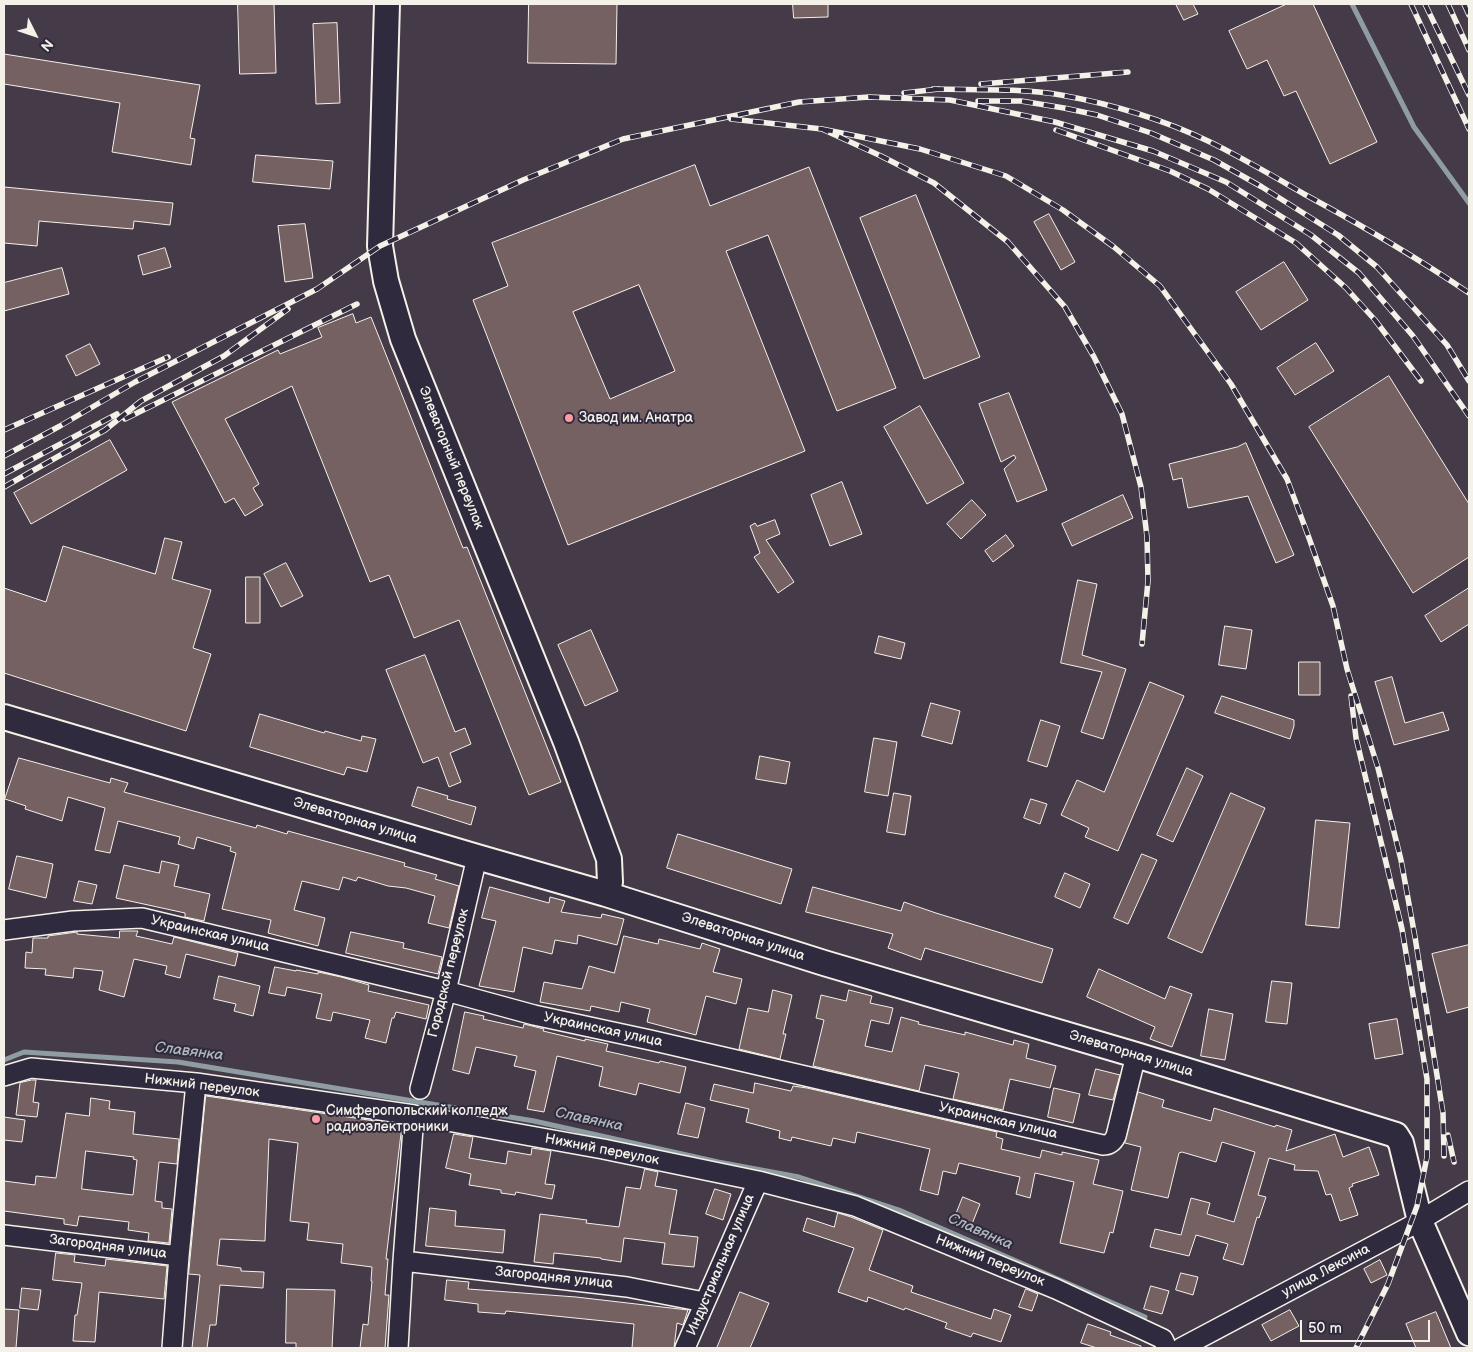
<!DOCTYPE html>
<meta charset="utf-8">
<style>
body{margin:0}
#map{position:relative;width:1473px;height:1352px;overflow:hidden;background:#443a48;font-family:"Balsamiq Sans",sans-serif}
canvas{display:block}
.frame{position:absolute;inset:0;border:5px solid #f4f1e8;pointer-events:none}
.north{position:absolute;left:10px;top:10px;width:50px;height:50px;-webkit-text-stroke:4px #2f2a3d;paint-order:stroke;rotate:131deg;font-size:14px;font-weight:700;line-height:20px;text-align:center;color:#f4f1e8}
.north::after{content:'';display:block;margin:auto;width:18px;height:22px;background:#f4f1e8;clip-path:polygon(50% 0,100% 100%,50% 72%,0 100%)}
.scale{position:absolute;left:1300px;top:1320px;width:130px;height:22px;box-sizing:border-box;border:2px solid #f4f1e8;border-top:0;padding-left:6px;font-size:15px;line-height:18px;white-space:nowrap;color:#f4f1e8;-webkit-text-stroke:4px #2f2a3d;paint-order:stroke}
</style>
<div id="map">
<canvas width="1473" height="1352"></canvas>
<div class="frame"></div>
<div class="north">N</div>
<div class="scale">50 m</div>
</div>
<script>
const ctx = document.querySelector('canvas').getContext('2d');
ctx.lineJoin = 'round';
function strokePath(path, color, width, dash) {
  ctx.strokeStyle = color;
  ctx.lineWidth = width;
  ctx.lineCap = dash ? 'butt' : 'round';
  ctx.setLineDash(dash || []);
  ctx.stroke(path);
}
function fillPath(path, color) {
  ctx.fillStyle = color;
  ctx.fill(path, 'evenodd');
}
function write(font, color, halo, rows, align = 'center') {
  ctx.font = font + ' "Balsamiq Sans",sans-serif';
  ctx.lineWidth = 4;
  ctx.setLineDash([]);
  ctx.textBaseline = 'middle';
  ctx.strokeStyle = halo;
  ctx.fillStyle = color;
  for (const [text, x, y, turn = 0] of rows) {
    ctx.save();
    ctx.translate(x, y);
    ctx.rotate((+turn || 0) * Math.PI / 180);
    ctx.textAlign = isNaN(turn) ? turn : align;
    if (halo) ctx.strokeText(text, 0, 0);
    ctx.fillText(text, 0, 0);
    ctx.restore();
  }
}
const stream = new Path2D(`
 M1352 4 1414 127 1469 203
 M4 1060 24 1052 178 1062 534 1121 718 1162 799 1177 899 1210 1145 1317`);
const building = new Path2D(`
 M238 4H274L276 73 240 74Z
 M529 4H617L616 64 528 63Z
 M793 4H828V17L794 18Z
 M1176 4H1193L1198 14 1184 20Z
 M1287 4H1313L1377 142 1330 164 1296 91 1284 96 1267 60 1247 69 1229 31Z
 M337 23 340 103 316 104 313 24Z
 M4 54 200 85 190 138 195 139 191 165 112 152 120 103 4 84Z
 M256 155 333 161 330 189 253 182Z
 M695 165 710 206 809 167 896 388 837 411 768 235 726 251 805 451 568 545 473 300 508 286 492 243ZM639 285 675 371 610 399 573 312Z
 M4 187 173 203 170 225 134 221 133 229 39 221 37 246 4 243Z
 M916 195 980 357 924 379 860 218Z
 M1049 214 1075 262 1061 270 1034 222Z
 M305 224 313 278 285 282 278 226Z
 M165 248 171 267 143 275 138 256Z
 M1284 262 1308 300 1261 330 1236 292Z
 M62 268 69 294 4 311V283Z
 M353 314 356 323 371 317 463 548 467 547 561 782 529 795 459 620 414 638 389 575 370 582 292 386 225 419 259 484 253 488 263 505 245 516 234 498 225 503 172 402 278 350 280 354 322 337 318 328Z
 M1316 343 1334 371 1295 395 1277 368Z
 M90 344 100 364 76 376 66 356Z
 M1389 376 1469 504V557L1413 593 1309 427Z
 M1009 393 1047 490 1017 502 1004 469 1016 458 1014 455 1001 462 979 404Z
 M920 406 964 483 927 504 884 427Z
 M110 440 127 470 31 524 14 493Z
 M1246 443 1294 555 1276 563 1248 496 1188 508 1182 478 1173 480 1169 464 1237 447Z
 M842 482 862 534 830 546 811 495Z
 M1123 495 1133 518 1072 546 1062 524Z
 M972 500 986 515 961 539 947 524Z
 M775 520 780 534 766 540 794 582 778 593 754 557 760 553 750 526 755 523 757 526Z
 M1006 535 1014 546 993 562 985 551Z
 M165 538 182 542 172 579 211 590 193 648 211 654 186 731 4 673V588L46 602 63 546 155 574Z
 M286 563 303 596 281 607 264 574Z
 M246 577H260V623H246Z
 M1078 580 1097 584 1082 655 1126 669 1103 739 1081 732 1102 672 1061 663Z
 M1469 588V624L1441 642 1425 616Z
 M1225 626 1252 630 1246 669 1219 665Z
 M591 630 618 691 585 706 558 645Z
 M879 636 905 643 901 659 875 653Z
 M425 655 455 732 465 728 471 744 450 753 461 782 449 787 438 757 423 763 386 670Z
 M1299 662H1320V695H1299Z
 M1392 677 1405 723 1443 712 1449 730 1394 745 1375 682Z
 M1150 682 1184 696 1118 851 1085 837 1089 828 1061 815 1077 780 1104 792Z
 M1222 696 1294 720V726L1290 739 1215 713Z
 M931 703 960 711 952 744 922 736Z
 M260 714 324 733 325 731 361 741 362 736 376 739 367 772 347 767 344 775 250 747Z
 M1041 720 1060 726 1047 767 1028 761Z
 M874 738 897 742 888 796 865 792Z
 M760 756 790 762 786 784 756 779Z
 M19 758 110 783 111 778 128 783 124 792 256 828 257 825 287 834 288 831 405 863 404 866 437 875 435 879 459 886 449 928 428 923 435 896 406 888 388 886 358 877 356 881 343 877 339 890 302 881 294 910 325 918 318 946 268 933 271 920 222 909 236 853 230 851 231 847 197 837 194 849 178 844 180 837 118 821 110 853 95 850 105 808 68 797 62 821 25 809 26 806 5 799Z
 M1187 768 1203 776 1173 842 1157 835Z
 M418 787 448 796 447 799 476 807 471 825 412 806Z
 M894 793 911 796 905 835 887 832Z
 M1231 793 1265 808 1202 953 1168 938Z
 M1031 799 1047 804 1040 824 1024 818Z
 M1316 820 1350 823 1339 928 1306 925Z
 M678 834 792 869 781 904 667 868Z
 M1142 854 1157 860 1128 924 1114 918Z
 M17 856 53 864 46 898 9 889Z
 M162 861 179 865 174 886 210 894 204 921 185 917V913L116 898 124 865 159 873Z
 M1065 873 1090 884 1080 908 1055 897Z
 M79 881 97 885 92 904 74 901Z
 M490 887 549 903 550 897 565 901 561 912 601 918 602 914 624 919 617 945 578 935 577 944 555 940 552 954 523 947 514 992 479 986 496 921 482 918Z
 M813 887 901 911 904 902 936 913 1053 949 1042 983 925 948 921 960 888 948 893 934 806 912Z
 M120 931H138L136 936 172 944 174 937 238 953 235 966 186 954 180 978 165 974 167 966 134 959 124 997 99 990 103 971 74 968 73 978 45 975 46 969 25 968 26 952 32 953 33 938H48V936L77 932V934L119 938Z
 M351 932 404 943 403 948 442 957 438 974 346 953Z
 M624 936 658 944 659 939 700 949 702 943 720 949 713 972 742 979 736 1004 706 996 696 1035 647 1022 650 1009 621 1002 619 1012 591 1006 590 1011 540 1002 544 982 582 989 589 966 614 973Z
 M1469 945V1007L1447 1013 1432 954Z
 M275 967 296 971V970L318 974V972L341 977 369 985 368 991 429 1005 426 1019 396 1012 394 1018H392L386 1043 365 1038 370 1020 333 1012 331 1021 316 1018 322 994 287 987 285 996 269 993Z
 M1099 969 1165 999 1170 986 1192 994 1172 1047 1150 1039 1155 1027 1087 997Z
 M219 976 260 986 253 1016 234 1011 236 1004 214 999Z
 M1272 981 1292 983 1287 1024 1266 1022Z
 M773 990 792 995 783 1034H786L780 1059 739 1049 748 1008 768 1012Z
 M849 990 872 996 870 1003 893 1008 889 1024 871 1020 865 1046 892 1052 901 1017 919 1022 918 1024 965 1035V1032L1013 1045 1014 1040 1029 1044 1026 1058 1056 1066 1050 1088 1010 1079 1003 1110 953 1099 959 1073 925 1065 919 1091 813 1066 824 1020 816 1018 821 995 846 1001Z
 M1209 1009 1233 1014 1225 1060 1201 1056Z
 M465 1012 484 1016 483 1019 523 1028 524 1024 544 1029 543 1031 585 1041V1039L608 1044 606 1051 659 1063 660 1061 686 1067 680 1093 639 1083 636 1095 599 1086 603 1067 557 1056 544 1112 527 1109 536 1071 514 1066 517 1056 476 1047 469 1074 453 1070Z
 M1397 1019 1403 1054 1375 1059 1369 1024Z
 M1096 1069 1120 1075 1113 1100 1089 1095Z
 M32 1080H36L33 1102 39 1103 37 1117 16 1115 20 1083Z
 M755 1083 791 1091 793 1086 807 1088 997 1132 996 1137 1003 1139 1001 1149 1040 1158 1042 1150 1062 1155V1152L1099 1160 1093 1184 1123 1191 1113 1233 1110 1232 1104 1253 1060 1243 1074 1182 1035 1173 1030 1198 1016 1194 1020 1177 959 1163 956 1174 943 1171 938 1195 920 1190 930 1149 857 1132 855 1143 833 1138 831 1146 792 1137 791 1141 779 1138 780 1131 746 1122 749 1109 710 1100 714 1084 753 1093Z
 M1054 1088 1080 1094 1073 1123 1048 1117Z
 M1138 1092 1164 1100 1162 1107 1211 1121 1214 1108 1275 1127 1276 1125 1292 1130 1286 1151 1335 1134 1343 1157 1369 1147 1379 1175 1352 1184 1353 1186 1349 1188 1358 1215 1340 1221 1331 1194 1326 1195 1318 1171 1294 1170 1295 1165 1269 1158 1258 1195 1266 1197 1259 1218 1257 1217 1243 1265 1223 1259 1228 1244 1196 1235 1189 1256 1150 1247 1155 1229 1181 1235 1191 1198 1210 1203 1207 1214 1234 1222 1255 1152 1222 1142 1216 1162 1182 1152 1179 1153 1168 1198 1131 1190 1141 1147 1125 1143Z
 M206 1096 402 1125 386 1259H388L385 1295H389L385 1348H360L363 1324 368 1325 372 1281H371L372 1267 341 1263 343 1244 307 1240 309 1223 290 1221 298 1143 269 1139 265 1241 220 1239 217 1265 241 1268V1271L264 1272 263 1288 220 1285 216 1325H210L207 1348H192L200 1275 189 1274Z
 M91 1098 110 1101 109 1109 135 1112 133 1134 179 1139 177 1164 159 1162 155 1201 162 1202V1208L172 1209 169 1243 148 1241 149 1233 128 1230 129 1222 79 1216 77 1226 64 1224V1219L4 1211V1181L35 1185 36 1176 56 1178 66 1113 89 1116ZM86 1151 134 1157 133 1159 137 1160 133 1195 82 1189Z
 M686 1103 705 1108 698 1138 678 1134Z
 M4 1117 25 1120 22 1142 4 1140Z
 M454 1134 473 1137 469 1158 506 1164 508 1151 531 1155 532 1148 551 1151 545 1184 555 1185 552 1199 516 1192 515 1195 501 1193V1190L469 1185 471 1174 446 1168Z
 M645 1169 658 1172 655 1186 677 1190 669 1234 698 1237 694 1267 662 1264 665 1243 624 1238 621 1262 601 1259V1258L554 1253 553 1264 534 1262 540 1214 587 1220 586 1223 619 1227 626 1187 640 1189Z
 M715 1189 731 1194 723 1220 706 1214Z
 M963 1197 980 1204 972 1224 955 1217Z
 M430 1208 456 1211 455 1226 505 1230 503 1253 426 1246Z
 M838 1213 851 1217 883 1230 869 1270 913 1286 911 1292 991 1319 994 1309 1011 1315 1001 1342 973 1333 971 1337 945 1328 947 1323 905 1308 904 1310 868 1297 867 1302 838 1292 854 1248 803 1231 807 1218 834 1227Z
 M56 1253 75 1255 74 1262 105 1266 106 1259 167 1266 164 1299 99 1292 95 1342 73 1341 75 1315H77L82 1283 53 1280Z
 M1380 1260 1387 1275 1371 1283 1364 1269Z
 M1181 1273 1198 1277 1193 1295 1176 1290Z
 M447 1280 469 1282 468 1289 576 1297 688 1310 683 1325 677 1323 674 1348H632L634 1324 506 1311 505 1314 478 1312V1304L445 1300Z
 M1151 1286 1169 1291 1162 1314 1144 1309Z
 M22 1288 41 1290 38 1310 20 1308Z
 M287 1289 335 1290 332 1348H296V1343H286Z
 M1026 1289 1038 1294 1032 1311 1019 1307Z
 M740 1292 769 1303 750 1348H717Z
 M4 1309 19 1310 16 1348H4Z
 M1290 1310 1299 1326 1271 1341 1262 1325Z
 M1436 1312 1451 1348H1416L1406 1324Z
 M1088 1324 1111 1332 1110 1335 1141 1346V1348H1097L1081 1343Z`);
const minor = new Path2D(`
 M4 930 73 921 142 918 446 991 534 1015 650 1040 1103 1145C1110 1145 1113 1142 1116 1136L1136 1055
 M4 1076 31 1068 196 1083 414 1115 603 1149 758 1181 855 1206 1056 1289 1163 1339 1167 1348
 M420 1089 446 991 477 857
 M4 1235 179 1256
 M403 1261 627 1287 704 1302
 M172 1348 179 1256 196 1083
 M398 1348 403 1261 414 1115
 M685 1348 758 1181
 M1181 1348 1409 1227 1469 1191`);
const major = new Path2D(`
 M387 4 380 246 386 281 403 339 566 742 609 859 610 882 606 894
 M4 717 477 857 606 894 824 963 1136 1055 1396 1135 1401 1143 1420 1221 1469 1333`);
const rail = new Path2D(`
 M1411 4 1469 129
 M1425 4 1469 95
 M1448 4 1469 50
 M1464 4 1469 15
 M981 84 1128 72
 M933 89C975 90 1019 88 1061 95 1111 104 1162 119 1208 141 1241 157 1273 176 1304 194 1361 225 1416 257 1469 293
 M904 93 939 89
 M978 101H1021L1064 108 1097 115 1151 133 1214 160 1262 187 1338 235 1377 267 1447 345 1469 381
 M731 119 822 129 881 156 934 183 1008 242 1065 307 1094 357 1122 414 1141 487 1147 537 1148 581 1142 644
 M822 129 920 149 1006 176 1063 210 1114 247 1160 286 1231 384 1287 479 1309 538 1333 606 1347 669 1378 768 1401 860 1415 937 1443 1113 1444 1156
 M1056 130 1170 171 1208 189 1296 243 1346 288 1375 320 1421 381
 M125 419 357 304
 M4 430 168 357
 M4 456 60 426 135 382 317 289 380 246 523 180 623 139 799 102 869 97 950 100 1055 122 1153 151 1226 182 1311 235 1359 273 1413 336 1469 416
 M4 474 117 414
 M4 487 105 430 141 401 224 356 288 309
 M1351 696 1356 738 1402 929 1427 1079V1157L1417 1206 1388 1284 1356 1348
 M1448 1135 1454 1162`);
const markers = [
 [569,418,5,"#ff9aa2"],
 [316,1119,5,"#ff9aa2"]
];
const poiNames = [
 ["Завод им. Анатра",579,418],
 ["Симферопольский колледж",326,1111],
 ["радиоэлектроники",326,1127]
];
const streetNames = [
 ["Элеваторный переулок",451,458,68],
 ["Элеваторная улица",355,821,17],
 ["Украинская улица",210,934,13],
 ["Элеваторная улица",743,937,18],
 ["Городской переулок",449,973,-76],
 ["Украинская улица",603,1030,12],
 ["Элеваторная улица",1131,1054,17],
 ["Нижний переулок",202,1086,7],
 ["Украинская улица",998,1121,13],
 ["Нижний переулок",602,1150,11],
 ["Загородняя улица",108,1247,7],
 ["Нижний переулок",990,1261,22],
 ["Индустриальная улица",721,1265,-67],
 ["улица Лексина",1326,1271,-28],
 ["Загородняя улица",554,1278,6]
];
const waterNames = [
 ["Славянка",189,1052,7],
 ["Славянка",589,1120,12],
 ["Славянка",980,1232,24]
];
strokePath(stream, '#8f9da3', 5);
fillPath(building, '#756062');
strokePath(building, '#f4f1e8', 1);
strokePath(minor, '#f4f1e8', 22);
strokePath(major, '#f4f1e8', 28);
strokePath(minor, '#2f2a3d', 19);
strokePath(major, '#2f2a3d', 24);
strokePath(rail, '#f4f1e8', 5.5);
strokePath(rail, '#2f2a3d', 4, [11]);
for (const [x, y, r, color] of markers) {
  const dot = new Path2D();
  dot.arc(x, y, r, 0, 2 * Math.PI);
  ctx.fillStyle = color;
  ctx.fill(dot);
  strokePath(dot, '#2f2a3d', 2);
}
write('14px', '#f4f1e8', '#2f2a3d', poiNames, 'left');
write('14px', '#f4f1e8', '#2f2a3d', streetNames);
write('italic 15px', '#b1b9ba', '#2f2a3d', waterNames);
</script>
